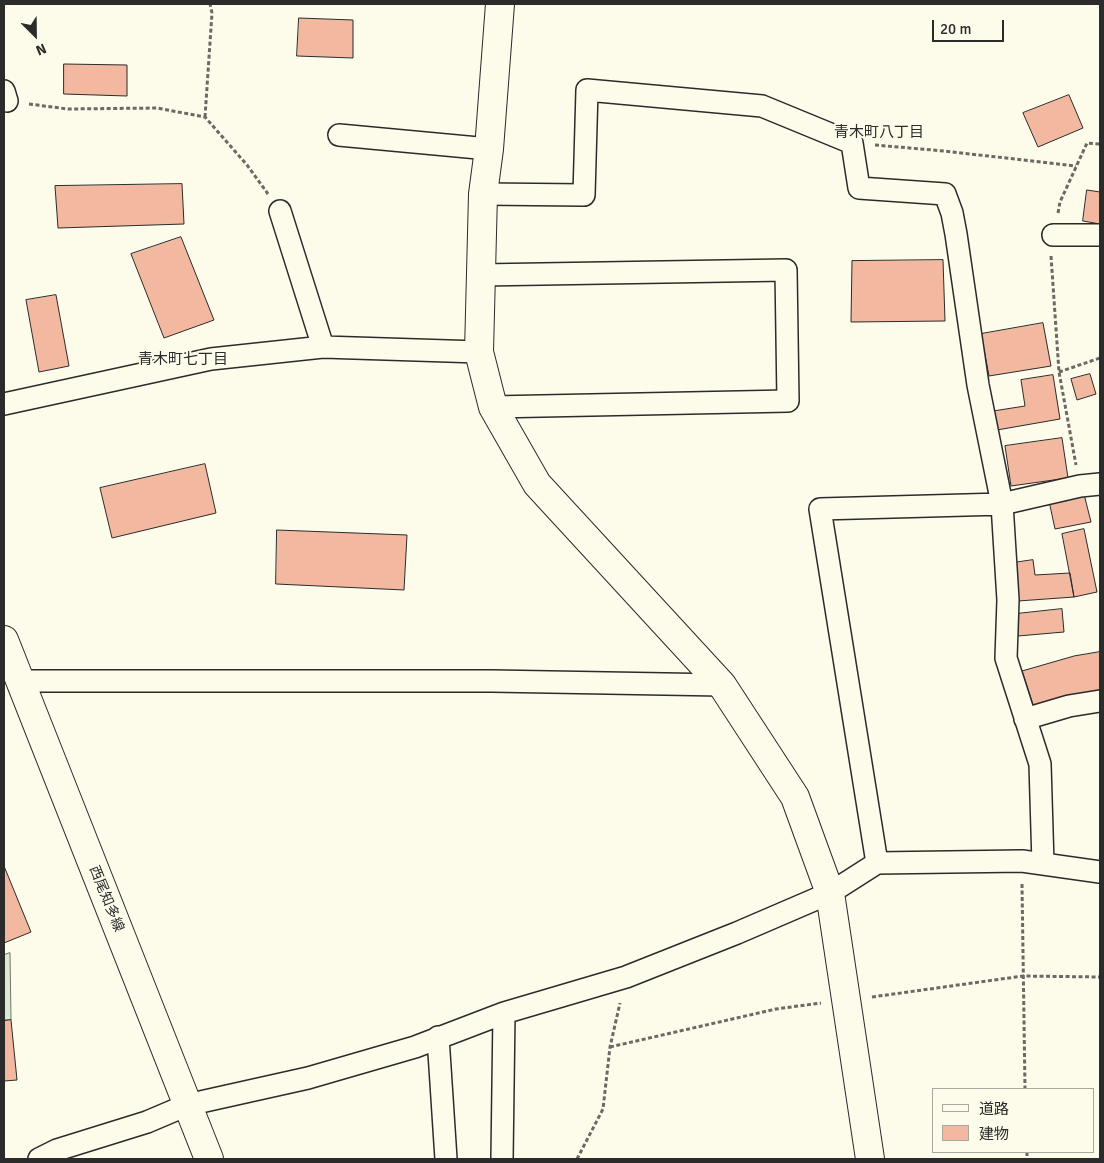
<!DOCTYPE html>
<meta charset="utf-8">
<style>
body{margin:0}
#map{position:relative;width:1104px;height:1163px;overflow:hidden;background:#fdfbea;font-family:Signika,"Noto Sans JP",sans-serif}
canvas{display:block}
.frame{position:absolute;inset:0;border:5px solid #2b2b2b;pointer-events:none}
.legend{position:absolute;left:932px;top:1088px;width:162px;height:65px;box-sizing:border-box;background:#fdfbea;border:1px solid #a9a89e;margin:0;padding:6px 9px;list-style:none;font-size:15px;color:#2b2b2b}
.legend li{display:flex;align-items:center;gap:10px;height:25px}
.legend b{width:25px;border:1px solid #a9a89e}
.north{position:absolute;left:10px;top:10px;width:50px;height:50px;-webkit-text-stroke:4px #fdfbea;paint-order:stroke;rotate:157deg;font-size:14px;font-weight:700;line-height:20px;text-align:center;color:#2b2b2b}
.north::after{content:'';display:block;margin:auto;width:18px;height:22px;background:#2b2b2b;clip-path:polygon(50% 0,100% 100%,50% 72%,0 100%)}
.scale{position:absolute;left:932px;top:20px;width:72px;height:22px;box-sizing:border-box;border:2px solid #2b2b2b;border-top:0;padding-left:6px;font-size:15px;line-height:18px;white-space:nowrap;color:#2b2b2b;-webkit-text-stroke:4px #fdfbea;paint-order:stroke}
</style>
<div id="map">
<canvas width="1104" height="1163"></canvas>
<div class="frame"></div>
<ul class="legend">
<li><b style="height:6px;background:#fdfbea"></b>道路</li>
<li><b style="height:14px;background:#f2b8a0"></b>建物</li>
</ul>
<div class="north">N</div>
<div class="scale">20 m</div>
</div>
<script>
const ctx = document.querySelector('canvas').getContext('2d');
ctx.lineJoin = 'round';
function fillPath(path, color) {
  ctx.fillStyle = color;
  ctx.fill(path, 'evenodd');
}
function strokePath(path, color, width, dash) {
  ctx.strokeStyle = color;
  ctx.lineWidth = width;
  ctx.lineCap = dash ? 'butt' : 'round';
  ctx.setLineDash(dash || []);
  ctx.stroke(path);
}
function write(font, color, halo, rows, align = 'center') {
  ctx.font = font + ' Signika,"Noto Sans JP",sans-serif';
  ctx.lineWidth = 4;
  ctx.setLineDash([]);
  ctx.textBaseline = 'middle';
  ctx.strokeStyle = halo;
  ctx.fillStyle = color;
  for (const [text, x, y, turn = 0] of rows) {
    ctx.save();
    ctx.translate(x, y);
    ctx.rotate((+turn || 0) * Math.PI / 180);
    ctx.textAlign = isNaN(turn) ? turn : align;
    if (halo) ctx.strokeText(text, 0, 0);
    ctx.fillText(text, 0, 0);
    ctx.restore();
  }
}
const green = new Path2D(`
 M10 953 11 1020H4V955Z`);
const building = new Path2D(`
 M299 18 353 20V58L297 56Z
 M64 64 127 65V96L64 94Z
 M1069 95 1083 128 1038 147 1023 113Z
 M182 184 184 224 58 228 55 186Z
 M1087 190 1100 192V224L1083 221Z
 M181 237 214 320 164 338 131 254Z
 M943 260 945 321 851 322 852 261Z
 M56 295 69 366 39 372 26 300Z
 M1043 323 1051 366 989 376 981 334Z
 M1090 374 1096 394 1077 400 1071 379Z
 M1053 375 1060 419 997 430 993 411 1025 406 1021 380Z
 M1062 438 1068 478 1011 486 1005 446Z
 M205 464 216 513 112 538 100 488Z
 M1084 494 1091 522 1055 529 1049 501Z
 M1084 529 1097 592 1074 597 1062 534Z
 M277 530 407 535 404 590 276 584Z
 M1033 560 1035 575 1070 573 1074 597 1018 601 1013 563Z
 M1062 609 1064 632 1018 636 1016 614Z
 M1100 652V691L1034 708 1022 671 1074 656Z
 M4 866 31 932 4 943Z
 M11 1020 17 1080 4 1081V1021Z`);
const path = new Path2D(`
 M29 104 68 109 157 108 205 117 247 165 268 194
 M205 117 212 13 210 4
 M875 145 944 151 1076 166
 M1058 213 1060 202 1087 143 1100 144
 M1051 256 1059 372 1076 465
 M1059 372 1100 358
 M1022 884 1025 1089
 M872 997 1023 976 1100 977
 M610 1047 776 1009 821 1003
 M1027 1152V1159
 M577 1159 603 1109 610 1047 620 1003`);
const street = new Path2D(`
 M4 91 7 101
 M339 135 489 149
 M483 194 584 195 587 90 762 106 852 143 859 188 945 194 952 213 956 234 978 385 1002 504 1008 600 1006 658 1040 764 1043 864
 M280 211 323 347
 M1053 235H1100
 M481 275 786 270 788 401 493 407
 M4 404 211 359 323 347 479 352
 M19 681H492L722 685
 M1025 719 1069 706 1100 701
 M877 863 820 509 1002 504 1080 486 1100 484
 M438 1037 446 1159
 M39 1159 57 1150 147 1122 187 1105 308 1078 415 1047 504 1013 626 977 737 933 830 893 877 863 1022 861 1100 872
 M502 1159 504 1013`);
const secondary = new Path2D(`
 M500 4 489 149 483 194 479 352 493 407 537 484 722 685 795 797 830 893 870 1159`);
const primary = new Path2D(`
 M4 640 209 1159`);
const streetNames = [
 ["西尾知多線",106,899,68]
];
const neighbourhoodNames = [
 ["青木町八丁目",879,133],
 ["青木町七丁目",183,360]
];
fillPath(green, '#deebd1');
strokePath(green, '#74746e', 1);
fillPath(building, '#f2b8a0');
strokePath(building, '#2b2b2b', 1);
strokePath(street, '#2b2b2b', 24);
strokePath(secondary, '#2b2b2b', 30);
strokePath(primary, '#2b2b2b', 30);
strokePath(path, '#6a6964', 3, [4, 2.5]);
strokePath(street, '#fdfbea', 21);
strokePath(secondary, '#fdfbea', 28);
strokePath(primary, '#fdfbea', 28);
write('14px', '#2b2b2b', '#fdfbea', streetNames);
write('15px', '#2b2b2b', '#fdfbea', neighbourhoodNames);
</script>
